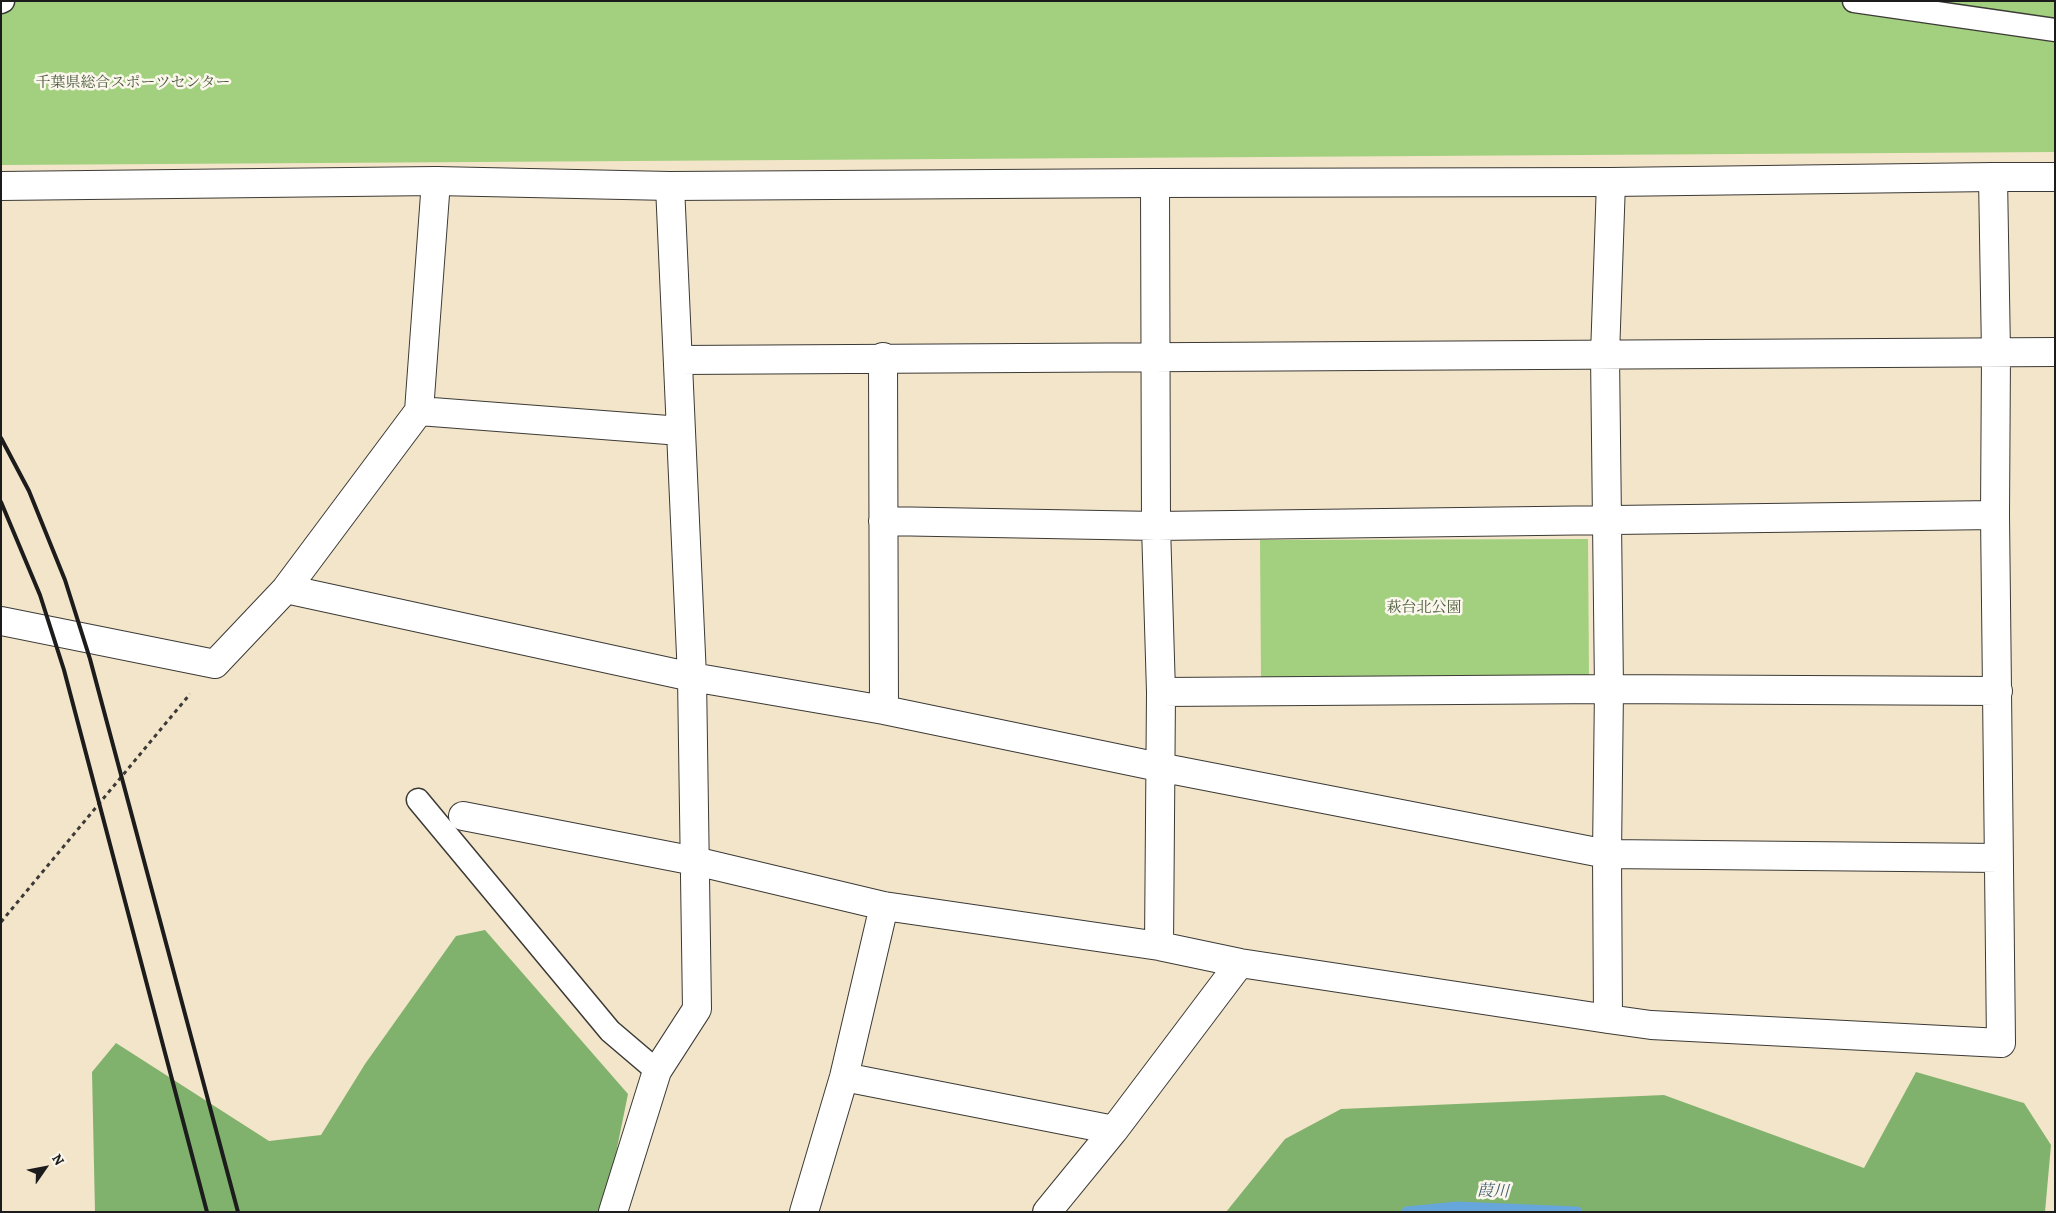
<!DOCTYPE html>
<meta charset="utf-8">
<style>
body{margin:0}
#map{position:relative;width:2056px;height:1213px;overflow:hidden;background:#f2e5c9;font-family:Alegreya,serif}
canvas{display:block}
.frame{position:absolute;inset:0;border:2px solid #1c1c1c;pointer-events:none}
.north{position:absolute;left:20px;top:1143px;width:50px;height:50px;-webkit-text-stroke:4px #fbf7ec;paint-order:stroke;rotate:57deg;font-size:14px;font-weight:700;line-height:20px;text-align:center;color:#1c1c1c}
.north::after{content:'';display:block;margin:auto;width:18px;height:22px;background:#1c1c1c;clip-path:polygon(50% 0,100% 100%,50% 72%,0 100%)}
</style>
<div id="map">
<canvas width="2056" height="1213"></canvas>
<div class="frame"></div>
<div class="north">N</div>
</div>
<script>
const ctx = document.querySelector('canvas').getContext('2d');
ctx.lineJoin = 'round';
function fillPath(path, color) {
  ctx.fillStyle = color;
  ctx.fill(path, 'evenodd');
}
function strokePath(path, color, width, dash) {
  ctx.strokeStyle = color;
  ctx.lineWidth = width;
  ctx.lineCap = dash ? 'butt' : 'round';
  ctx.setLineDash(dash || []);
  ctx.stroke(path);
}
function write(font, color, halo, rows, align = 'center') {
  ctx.font = font + ' Alegreya,"Noto Serif JP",serif';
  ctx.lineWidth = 5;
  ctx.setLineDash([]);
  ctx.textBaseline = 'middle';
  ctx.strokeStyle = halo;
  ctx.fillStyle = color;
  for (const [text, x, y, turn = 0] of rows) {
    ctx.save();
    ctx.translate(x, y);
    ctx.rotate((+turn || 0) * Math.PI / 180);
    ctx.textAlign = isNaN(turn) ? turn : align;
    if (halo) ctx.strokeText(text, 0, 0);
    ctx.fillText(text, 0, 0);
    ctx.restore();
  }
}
const green = new Path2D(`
 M1 1H2055V152L1 165Z
 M1588 539 1589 677 1261 678 1260 540Z`);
const forest = new Path2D(`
 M485 930 628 1094 604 1212H95L92 1072 116 1043 269 1141 321 1135 365 1064 456 936Z
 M1916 1072 2024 1103 2051 1145 2045 1212H1226L1285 1139 1341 1109 1664 1095 1864 1168Z`);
const stream = new Path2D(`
 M1407 1212 1457 1207 1577 1212`);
const path = new Path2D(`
 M1 922 190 694`);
const service = new Path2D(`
 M1854 1 2055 30
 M1 2 3 1
 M418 800 610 1031 657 1071`);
const minor = new Path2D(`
 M1155 183 1156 526 1161 692 1159 946
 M883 357 884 710
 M679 360 2055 352
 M419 411 681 431
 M883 521 1156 526 1995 515
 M286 589 692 677 884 710 1159 767 1607 854 1999 858
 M1 621 215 664 286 589 419 411 436 181
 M1161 692 1609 689 1998 691
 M463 816 695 861 884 906 1159 946 1240 963 1608 1019 1651 1025 2001 1043 1995 515 1996 353 1993 177H2055
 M1608 1019 1607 854 1609 689 1605 355 1611 182
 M844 1077 1114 1130
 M613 1212 657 1071 697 1009 692 677 670 186
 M804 1212 844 1077 884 906
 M1047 1212 1114 1130 1240 963`);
const tertiary = new Path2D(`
 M1 186 436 181 670 186 1155 183 1611 182 1993 177`);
const rail = new Path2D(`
 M1 438 29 491 65 580 90 659 238 1212
 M1 502 40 595 64 670 207 1212`);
const parkNames = [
 ["千葉県総合スポーツセンター",133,83],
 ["萩台北公園",1424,608]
];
const waterNames = [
 ["葭川",1493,1192,2]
];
fillPath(green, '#a2d07e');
fillPath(forest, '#81b26d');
strokePath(stream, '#67a6da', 11);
strokePath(service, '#3c3a36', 25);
strokePath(minor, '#3c3a36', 30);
strokePath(tertiary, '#3c3a36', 30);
strokePath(path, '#3c3a36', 3, [4, 4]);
strokePath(service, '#fff', 22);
strokePath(minor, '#fff', 28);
strokePath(tertiary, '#fff', 28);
strokePath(rail, '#1c1c1c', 4);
write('15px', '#4b5b3e', '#fbf7ec', parkNames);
write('italic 16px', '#3e5a71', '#fbf7ec', waterNames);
</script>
